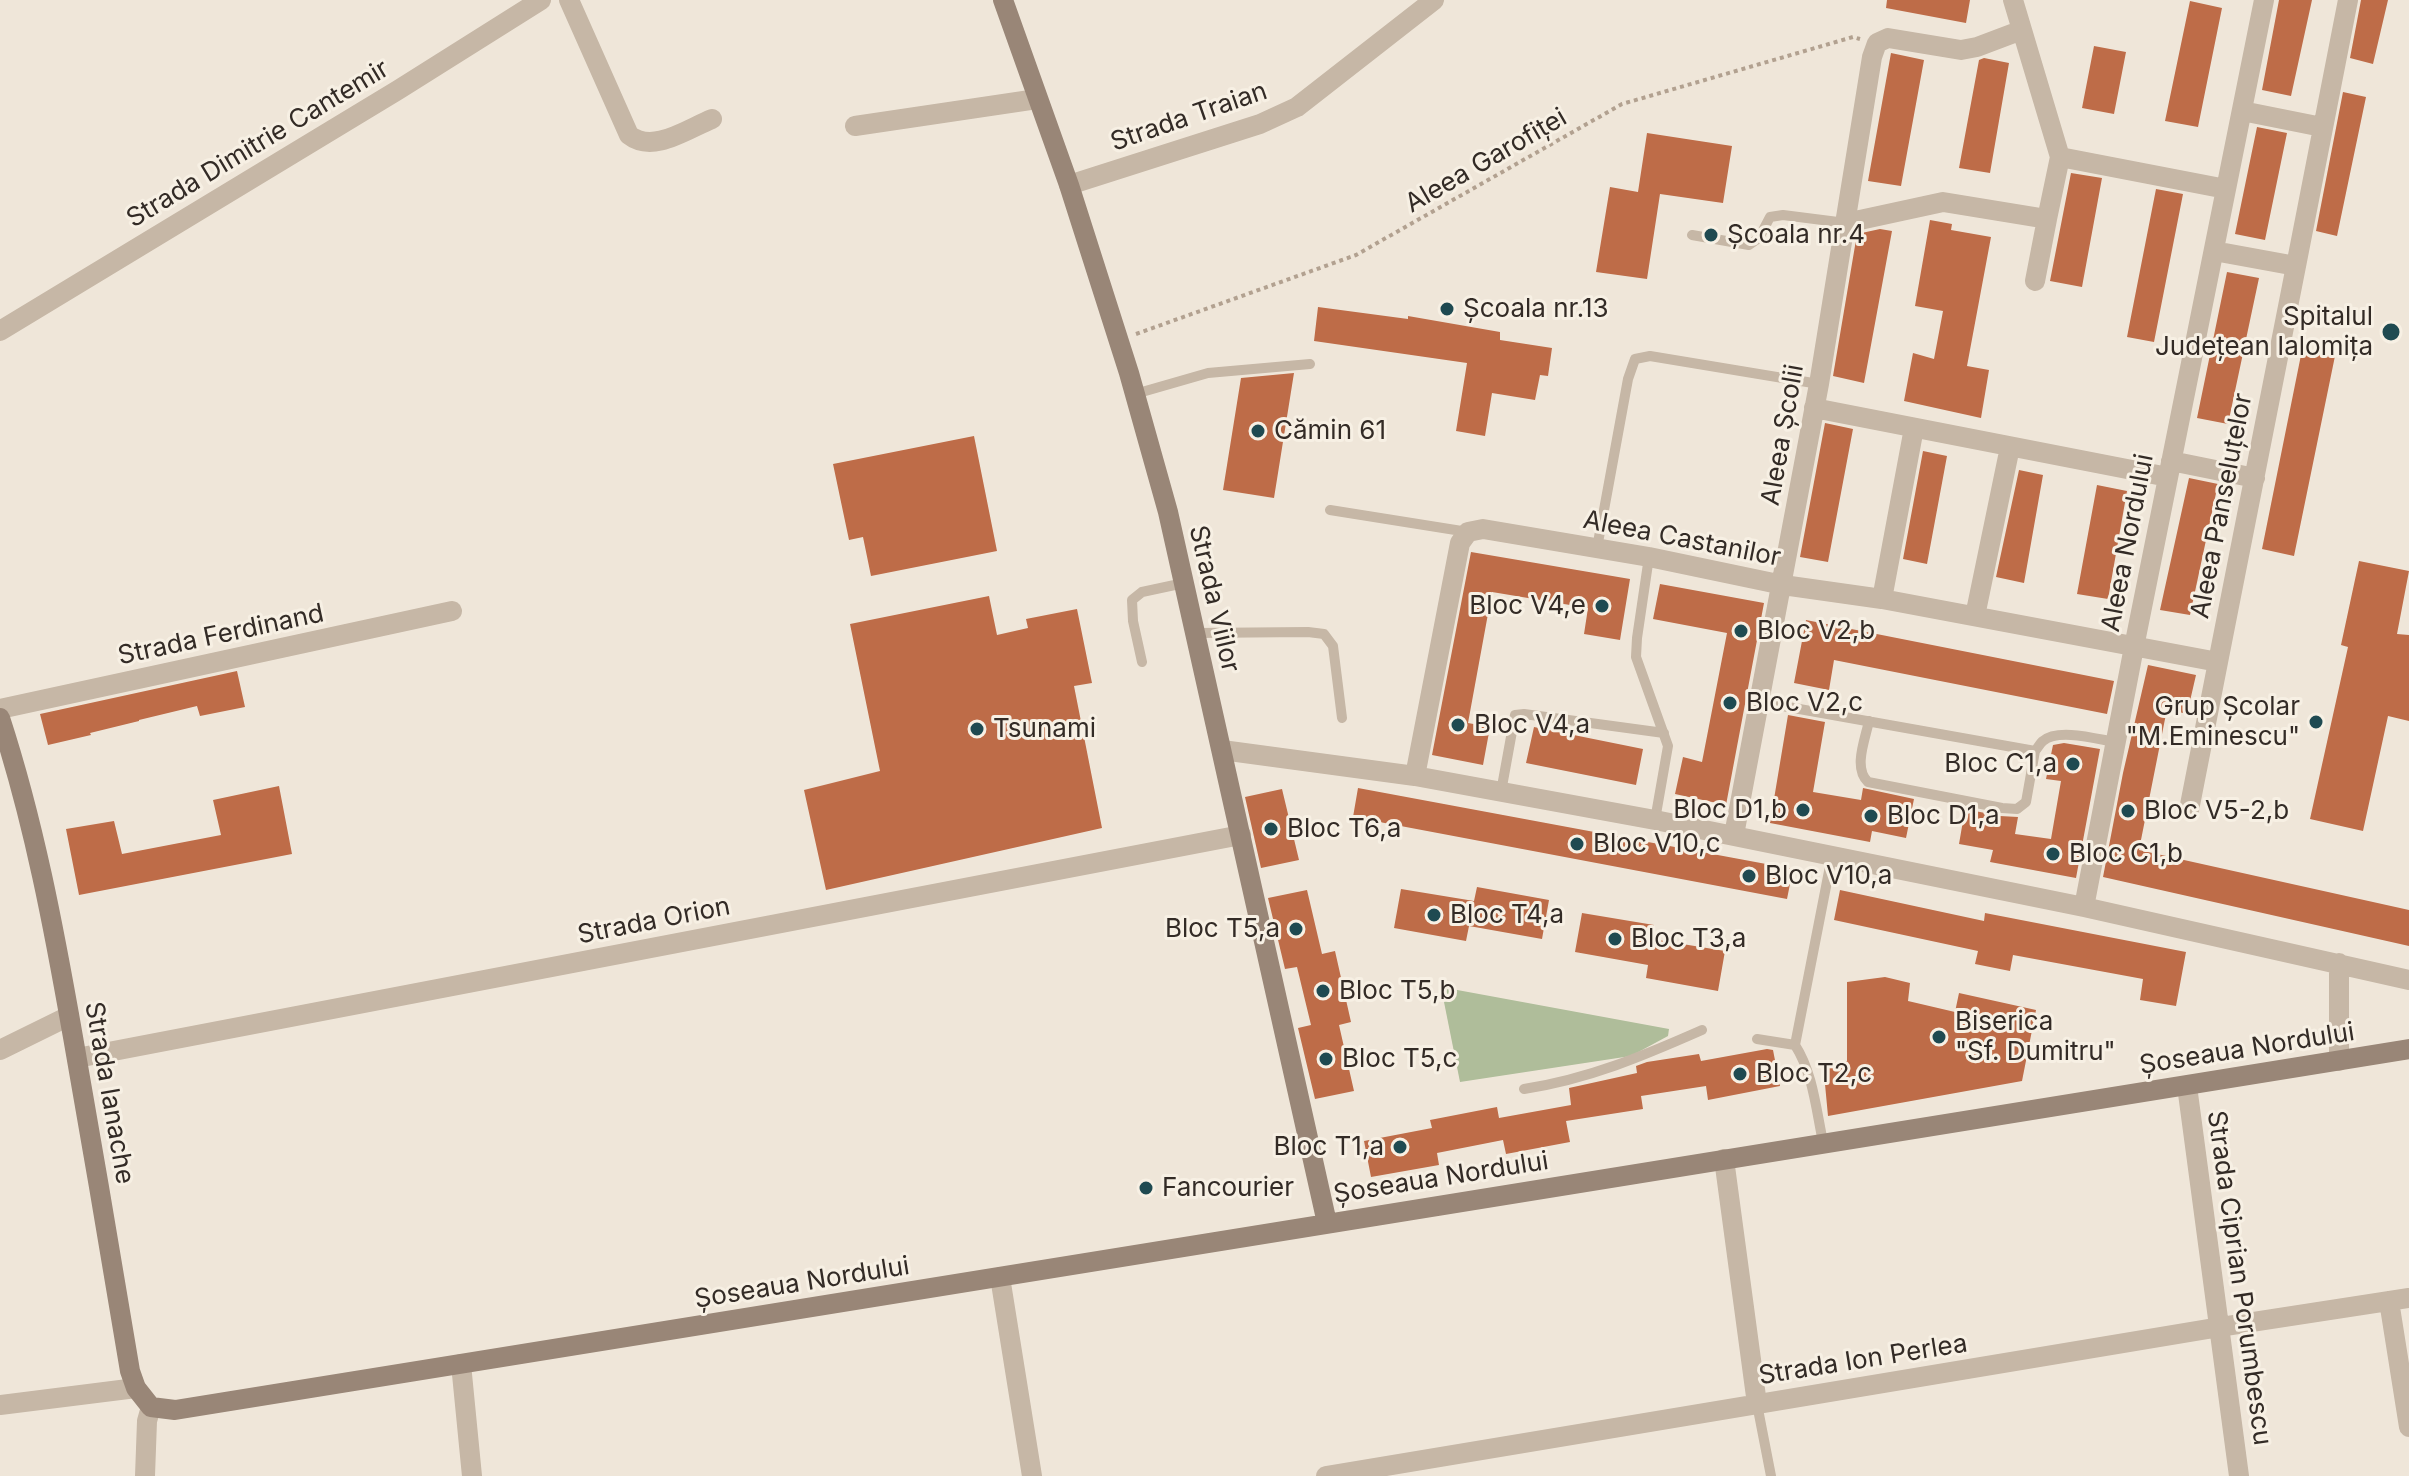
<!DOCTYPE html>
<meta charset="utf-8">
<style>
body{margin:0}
canvas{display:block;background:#efe6d9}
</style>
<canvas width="2409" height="1476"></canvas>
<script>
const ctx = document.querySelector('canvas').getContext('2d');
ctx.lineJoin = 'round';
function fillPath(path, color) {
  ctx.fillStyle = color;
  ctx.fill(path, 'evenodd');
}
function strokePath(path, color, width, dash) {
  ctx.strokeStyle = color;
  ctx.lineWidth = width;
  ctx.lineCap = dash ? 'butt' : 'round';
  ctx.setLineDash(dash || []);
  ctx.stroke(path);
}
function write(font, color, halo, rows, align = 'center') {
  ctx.font = font + ' Inter,sans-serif';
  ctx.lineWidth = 6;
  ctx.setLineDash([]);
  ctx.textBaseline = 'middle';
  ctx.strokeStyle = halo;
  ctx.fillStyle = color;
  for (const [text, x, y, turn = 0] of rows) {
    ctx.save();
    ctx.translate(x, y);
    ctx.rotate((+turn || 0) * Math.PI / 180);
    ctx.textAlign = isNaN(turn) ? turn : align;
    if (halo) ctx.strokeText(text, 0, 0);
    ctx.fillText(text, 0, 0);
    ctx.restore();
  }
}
const green = new Path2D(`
 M1441 987 1669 1029 1668 1036 1631 1056 1460 1082Z`);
const building = new Path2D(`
 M1887 0H1970L1966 23 1886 8Z
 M2279 0H2312L2291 96 2262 90Z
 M2361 0H2388L2373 64 2350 58Z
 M2190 1 2222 8 2198 127 2165 121Z
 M2094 46 2126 52 2114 114 2082 108Z
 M1891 53 1924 60 1901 186 1868 181Z
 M1984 58 2009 63 1990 173 1959 168 1979 60Z
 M2343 92 2366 97 2337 236 2316 231Z
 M2257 127 2287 133 2265 240 2235 234Z
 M1647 133 1732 146 1723 203 1660 194 1647 279 1596 272 1610 187 1638 192Z
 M2071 173 2102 178 2082 287 2050 281Z
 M2156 189 2183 194 2154 342 2127 337Z
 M1930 220 1952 224 1951 230 1991 237 1967 366 1989 370 1981 418 1904 401 1913 353 1934 359 1943 311 1915 306Z
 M1880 229 1892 231 1864 383 1833 376 1857 234Z
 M2227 272 2259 278 2228 424 2197 418Z
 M1318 307 1408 319V316L1500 332V340L1552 348 1548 376 1540 375 1535 400 1492 393 1485 436 1456 431 1467 363 1314 341Z
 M2302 350 2335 356 2294 556 2262 549Z
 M1294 373 1274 498 1223 490 1241 378Z
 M1825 423 1853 429 1828 562 1800 557Z
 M974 436 997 551 871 576 863 537 849 540 833 464Z
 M1923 451 1947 456 1927 564 1903 559Z
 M2019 470 2043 475 2024 583 1996 577Z
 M2189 478 2218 484 2190 615 2160 610Z
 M2097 485 2127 491 2108 599 2077 594Z
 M1471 552 1630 579 1620 640 1584 634 1588 608 1492 592 1468 723 1490 727 1483 765 1432 755Z
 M2359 561 2409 571 2397 634 2409 635V721L2388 716 2363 831 2310 819 2348 647 2341 645Z
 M1660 584 1764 603 1726 805 1675 794 1683 757 1702 762 1727 633 1653 619Z
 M989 596 997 635 1028 628 1026 619 1077 609 1092 683 1074 686 1102 828 826 890 804 790 880 771 850 624Z
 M1806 620 2114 681 2107 714 1834 660 1829 690 1794 683Z
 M2148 665 2196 675 2187 714 2167 709 2139 850 2409 910V946L2103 877 2123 773Z
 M237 671 245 707 200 716 197 706 139 720V721L90 733 91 735 48 745 40 714Z
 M1788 715 1825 722 1813 792 1861 800 1863 788 1914 799 1906 838 1872 831 1870 842 1770 823Z
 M1534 727 1643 749 1636 785 1526 763Z
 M2064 743 2100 749 2076 878 1990 862 1993 850 1959 844 1965 809 2000 816 2018 817 2015 834 2051 839 2061 781 2046 779 2053 745Z
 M279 786 292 854 79 895 66 829 114 821 122 854 221 835 213 800Z
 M1358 788 1793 869 1787 899 1353 817Z
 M1282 789 1299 860 1261 868 1245 797Z
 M1477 887 1549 900 1542 939 1469 926 1466 941 1394 928 1401 889 1474 901Z
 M1307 890 1322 954 1335 951 1351 1022 1339 1025 1354 1091 1315 1099 1298 1028 1311 1025 1297 967 1285 969 1268 898Z
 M1840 890 1984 921 1985 913 2186 952 2176 1006 2140 1000 2143 979 2013 955 2010 971 1975 964 1978 951 1834 920Z
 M1582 913 1654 925 1652 939 1725 951 1718 991 1646 978 1648 965 1575 952Z
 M1885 977 1910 983 1908 1001 1955 1012 1959 993 2036 1010 2022 1081 1828 1116 1823 1063 1847 1061V982Z
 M1767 1049 1773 1050 1780 1086 1708 1100 1706 1086 1641 1096 1643 1109 1566 1121 1570 1142 1506 1154 1503 1140 1437 1153 1439 1165 1371 1177 1364 1141 1432 1128 1430 1120 1497 1107 1499 1118 1571 1105 1569 1088 1637 1073 1636 1066 1647 1062 1699 1054 1701 1061Z`);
const path = new Path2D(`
 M1136 334 1356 255 1622 104 1853 37 1860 39`);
const lane = new Path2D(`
 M1692 235 1749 245 1759 238 1770 217 1783 215 1846 223
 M1135 394 1208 373 1310 364
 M1330 510 1468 532
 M1597 548 1628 379 1635 359 1650 356 1819 384
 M1649 557 1637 638 1636 657 1668 746 1655 820
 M1195 633 1308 632 1324 634 1333 646 1342 718
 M1142 662 1133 621 1132 600 1142 592 1184 583
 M1760 702 2035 751C2038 748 2040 743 2043 741 2058 728 2097 739 2115 742
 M1869 721C1865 740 1853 768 1868 782L2002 808 2017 809 2026 802 2035 751
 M1501 792 1515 715 1524 714 1664 733
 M1757 1039 1795 1045C1813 1073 1816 1109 1823 1142
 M1795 1045 1832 856
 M1524 1089C1589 1079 1643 1056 1702 1030
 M1757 1404 1771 1476`);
const street = new Path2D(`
 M569 0 629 135C653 154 687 129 712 119
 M2242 111 2322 127
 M855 126 1037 99
 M2060 157 2226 189
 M1069 185 1260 124 1297 107 1434 0
 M1846 223 1943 202 2047 219 2060 157 2013 0
 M2214 251 2296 266 2348 0
 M2035 281 2047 219
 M0 331 398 90 541 0
 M1814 408 2168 477
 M2171 461 2255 478
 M1882 599 1914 428
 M1975 616 2010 447
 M0 709 452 611
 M1222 750 1415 776 1655 820 2084 907 2409 980
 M1415 776 1460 543 1468 532 1483 529 1649 557 1783 585 1882 599 2218 662 2296 266
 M2189 810 2218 662
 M1734 835 1819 384 1872 57 1877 43 1888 38 1961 50 1977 47 2022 30
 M2084 907 2134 647 2264 0
 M2339 963V1061
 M0 1050 69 1016
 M77 1058 1241 835
 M2187 1086 2239 1476
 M1724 1159 1757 1404
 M1000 1277 1032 1476
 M2389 1301 2409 1427
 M461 1364 472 1476
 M0 1405 136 1388
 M145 1476 147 1421 151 1407
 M1326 1476 2220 1327 2409 1298`);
const secondary = new Path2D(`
 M1003 0 1069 185 1129 373 1168 512 1327 1223
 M0 718C34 822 54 929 73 1037 93 1148 111 1260 130 1371L136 1388 151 1407 175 1410 2409 1049`);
const markers = [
 [1711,235,8,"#1f4a51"],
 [1447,309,8,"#1f4a51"],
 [2391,332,10,"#1f4a51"],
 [1258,431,8,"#1f4a51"],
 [1602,606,8,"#1f4a51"],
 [1741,631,8,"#1f4a51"],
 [1730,703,8,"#1f4a51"],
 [2316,722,8,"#1f4a51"],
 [1458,725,8,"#1f4a51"],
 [977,729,8,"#1f4a51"],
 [2073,764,8,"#1f4a51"],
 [1803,810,8,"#1f4a51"],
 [2128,811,8,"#1f4a51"],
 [1871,816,8,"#1f4a51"],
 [1271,829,8,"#1f4a51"],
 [1577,844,8,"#1f4a51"],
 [2053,854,8,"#1f4a51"],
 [1749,876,8,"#1f4a51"],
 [1434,915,8,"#1f4a51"],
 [1296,929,8,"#1f4a51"],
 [1615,939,8,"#1f4a51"],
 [1323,991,8,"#1f4a51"],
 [1939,1037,8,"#1f4a51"],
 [1326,1059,8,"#1f4a51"],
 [1740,1074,8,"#1f4a51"],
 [1400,1147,8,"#1f4a51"],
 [1146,1188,8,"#1f4a51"]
];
const streetNames = [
 ["Strada Traian",1189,117,-19],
 ["Strada Dimitrie Cantemir",258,144,-31],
 ["Aleea Garofiței",1486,161,-30],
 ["Aleea Școlii",1783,435,-80],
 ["Aleea Panseluțelor",2222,506,-79],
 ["Aleea Castanilor",1682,539,11],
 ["Aleea Nordului",2128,543,-79],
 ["Strada Viilor",1214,599,77],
 ["Strada Ferdinand",221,635,-12],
 ["Strada Orion",654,921,-11],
 ["Șoseaua Nordului",2247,1049,-9],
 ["Strada Ianache",109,1093,80],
 ["Șoseaua Nordului",1441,1178,-9],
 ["Strada Ciprian Porumbescu",2239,1278,82],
 ["Șoseaua Nordului",802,1283,-9],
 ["Strada Ion Perlea",1863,1360,-9]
];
const poiNames = [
 ["Școala nr.4",1727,235],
 ["Școala nr.13",1463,309],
 ["Spitalul",2373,317,"right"],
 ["Județean Ialomița",2373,347,"right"],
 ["Cămin 61",1274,431],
 ["Bloc V4,e",1586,606,"right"],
 ["Bloc V2,b",1757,631],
 ["Bloc V2,c",1746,703],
 ["Grup Școlar",2300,707,"right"],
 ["\"M.Eminescu\"",2300,737,"right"],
 ["Bloc V4,a",1474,725],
 ["Tsunami",993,729],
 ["Bloc C1,a",2057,764,"right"],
 ["Bloc D1,b",1787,810,"right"],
 ["Bloc V5-2,b",2144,811],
 ["Bloc D1,a",1887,816],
 ["Bloc T6,a",1287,829],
 ["Bloc V10,c",1593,844],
 ["Bloc C1,b",2069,854],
 ["Bloc V10,a",1765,876],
 ["Bloc T4,a",1450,915],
 ["Bloc T5,a",1280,929,"right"],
 ["Bloc T3,a",1631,939],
 ["Bloc T5,b",1339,991],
 ["Biserica",1955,1022],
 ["\"Sf. Dumitru\"",1955,1052],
 ["Bloc T5,c",1342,1059],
 ["Bloc T2,c",1756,1074],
 ["Bloc T1,a",1384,1147,"right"],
 ["Fancourier",1162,1188]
];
fillPath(green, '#afbd9a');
fillPath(building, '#be6c48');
strokePath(path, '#b2a190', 4, [4, 4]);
strokePath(lane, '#c6b7a6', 10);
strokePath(street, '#c6b7a6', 20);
strokePath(secondary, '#998677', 20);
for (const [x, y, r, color] of markers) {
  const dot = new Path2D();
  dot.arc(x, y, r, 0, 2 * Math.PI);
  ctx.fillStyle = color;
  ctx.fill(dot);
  strokePath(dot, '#f7f0e4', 3);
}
write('26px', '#332b26', '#f7f0e4', streetNames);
write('26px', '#332b26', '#f7f0e4', poiNames, 'left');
</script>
